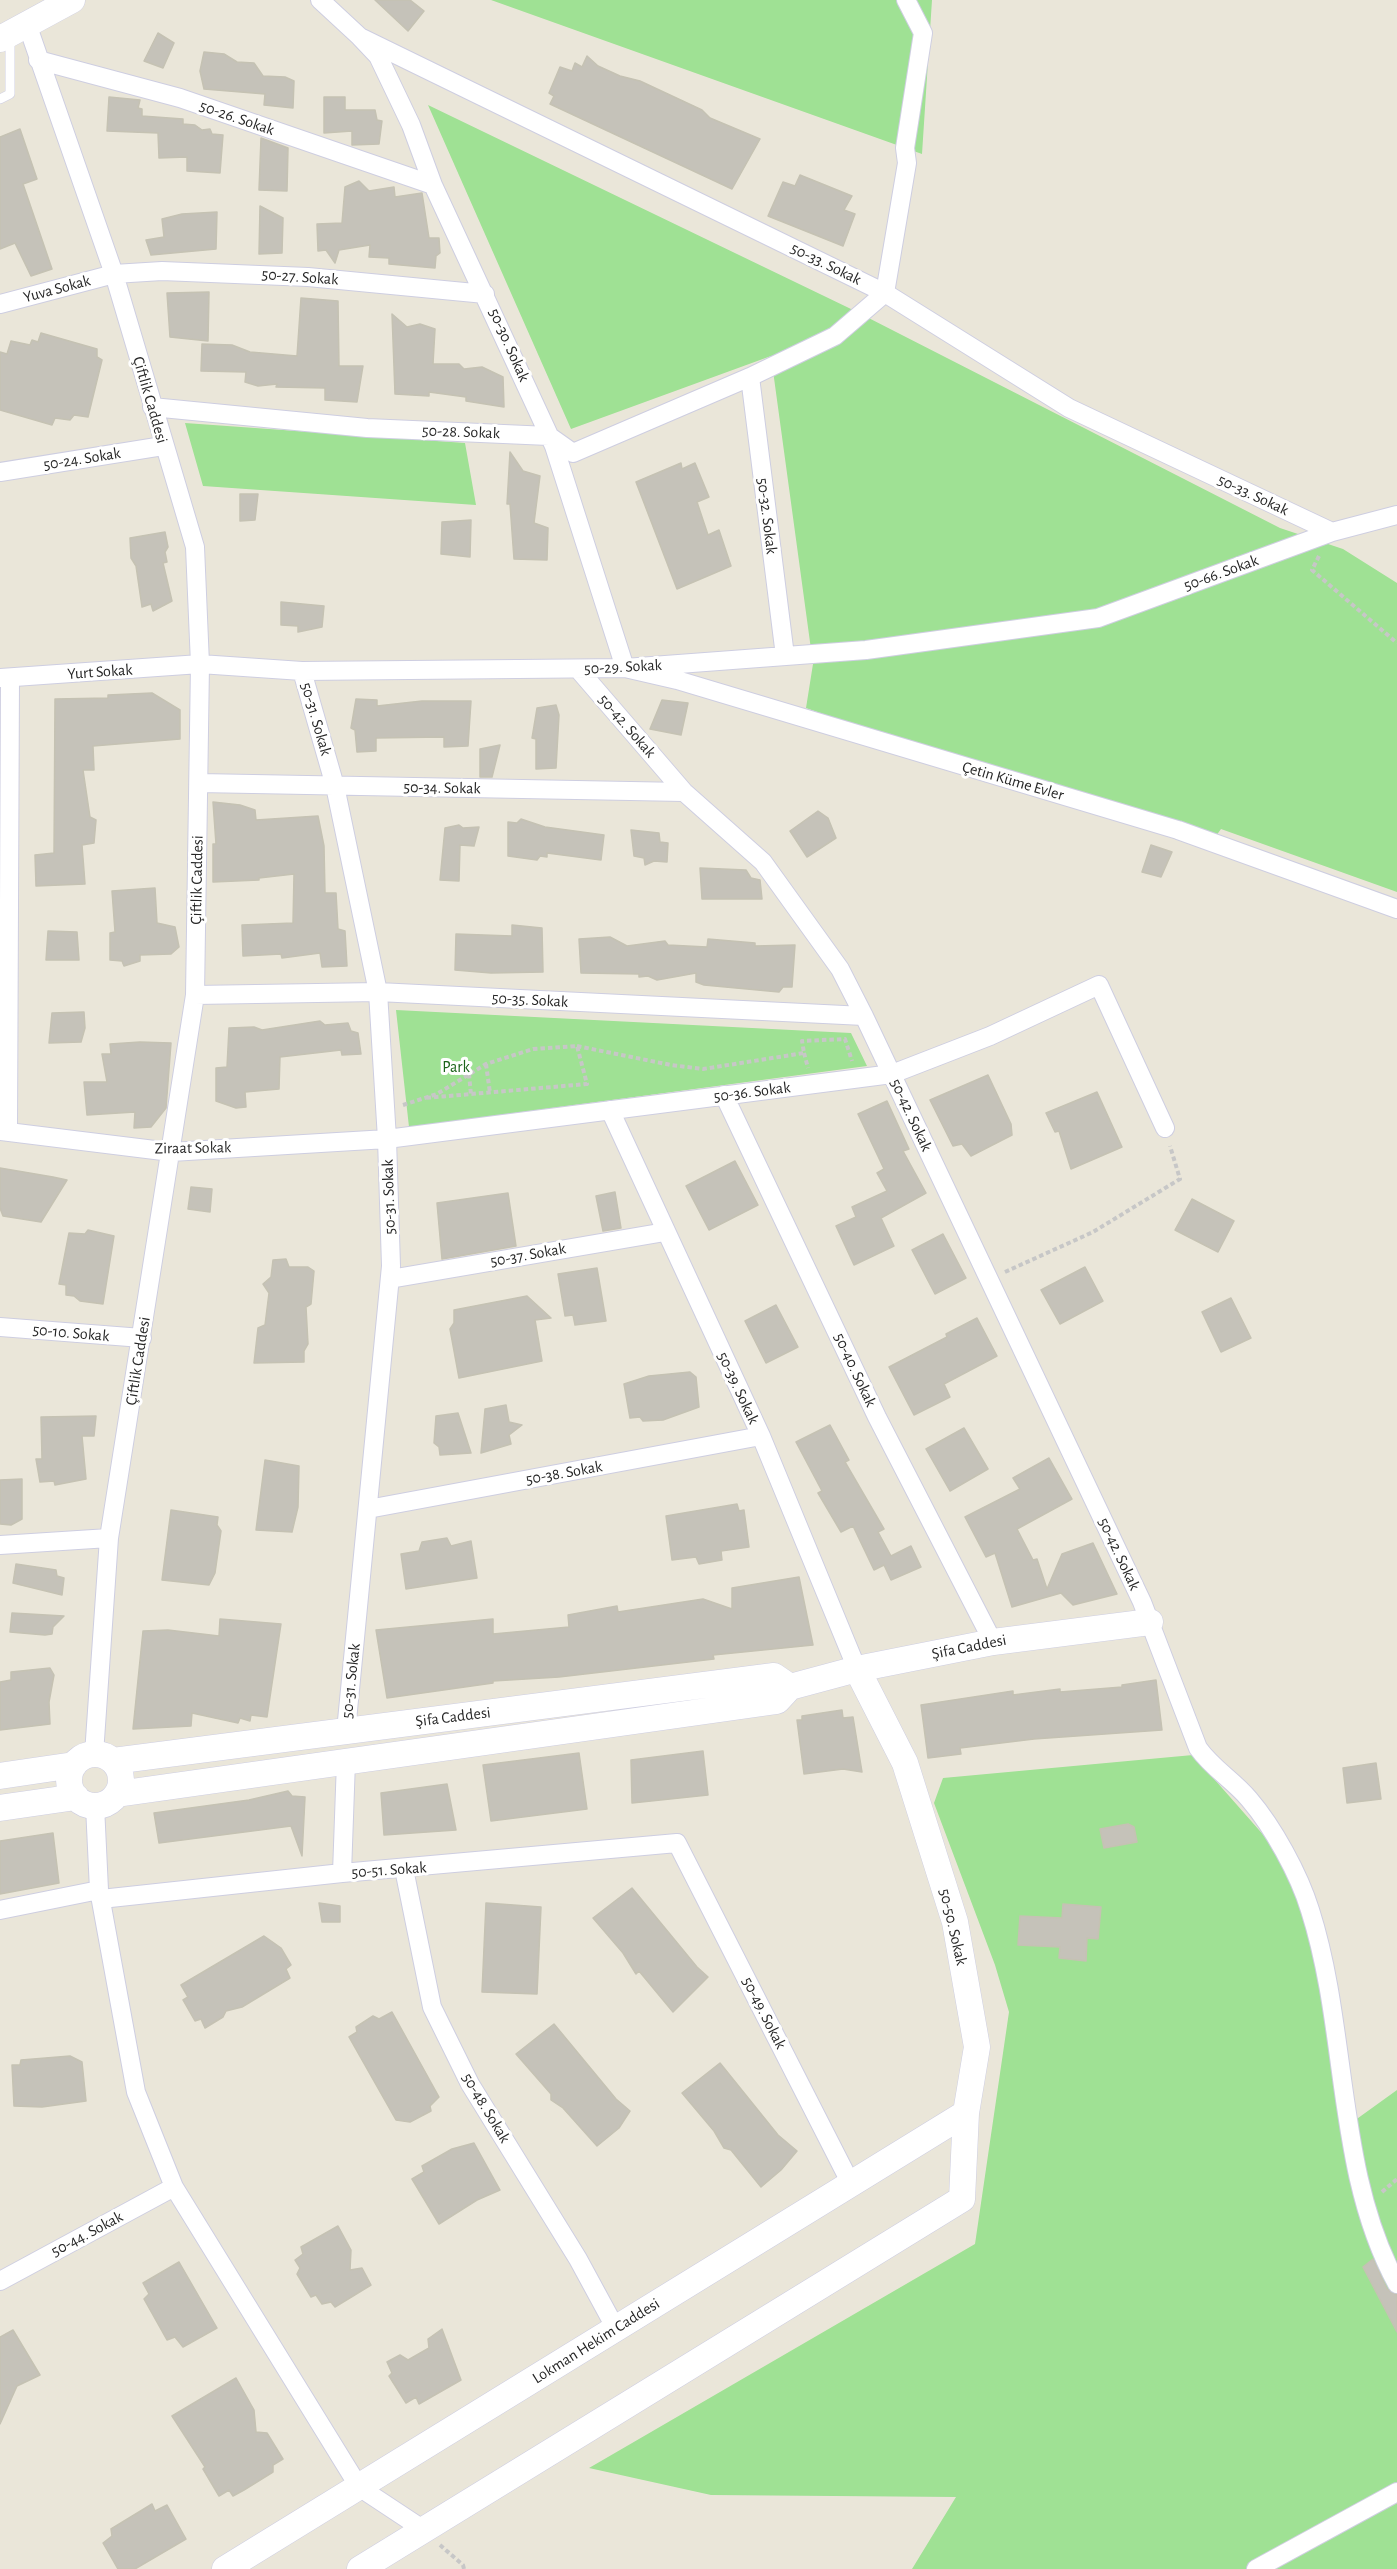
<!DOCTYPE html>
<meta charset="utf-8">
<style>
body{margin:0}
canvas{display:block;background:#eae6d9}
</style>
<canvas width="1397" height="2569"></canvas>
<script>
const ctx = document.querySelector('canvas').getContext('2d');
ctx.lineJoin = 'round';
function fillPath(path, color) {
  ctx.fillStyle = color;
  ctx.fill(path, 'evenodd');
}
function strokePath(path, color, width, dash) {
  ctx.strokeStyle = color;
  ctx.lineWidth = width;
  ctx.lineCap = dash ? 'butt' : 'round';
  ctx.setLineDash(dash || []);
  ctx.stroke(path);
}
function write(font, color, halo, rows, align = 'center') {
  ctx.font = font + ' "Alegreya Sans",sans-serif';
  ctx.lineWidth = 6;
  ctx.setLineDash([]);
  ctx.textBaseline = 'middle';
  ctx.strokeStyle = halo;
  ctx.fillStyle = color;
  for (const [text, x, y, turn = 0] of rows) {
    ctx.save();
    ctx.translate(x, y);
    ctx.rotate((+turn || 0) * Math.PI / 180);
    ctx.textAlign = isNaN(turn) ? turn : align;
    if (halo) ctx.strokeText(text, 0, 0);
    ctx.fillText(text, 0, 0);
    ctx.restore();
  }
}
const green = new Path2D(`
 M491 0H932L922 154Z
 M428 105 851 309 1280 528 1343 549 1397 583V892L1221 829 1206 850 806 708 813 664 771 356 571 429Z
 M185 423 465 443 476 505 203 486Z
 M396 1010 851 1033 867 1066 409 1127Z
 M1193 1755 1274 1847 1307 1914 1347 2126 1397 2090V2569H912L956 2497 711 2495 589 2468 975 2244 1009 2012 995 1965 934 1803 943 1778Z`);
const building = new Path2D(`
 M375 0H410L424 11 408 31Z
 M158 33 174 43 163 68 144 61Z
 M204 52 224 54 237 62 254 63 263 76 285 77 294 81 293 108 264 105 265 94 204 89 200 71Z
 M587 56 598 66 620 76 640 81 702 110 710 118 760 139 732 189 550 104 554 96 549 93 560 67 572 71 575 63 582 67Z
 M109 97 140 100 138 108 142 109V116L183 119V124L195 125 202 130 210 129 212 134 223 135 220 173 187 171V157L159 158 158 133 107 131Z
 M324 97H345V110H375L377 120 382 121 379 144 352 145V131L324 133Z
 M20 129 37 179 23 184 52 269 31 276 15 243 0 249V137Z
 M261 138 288 148 287 191 259 190Z
 M800 175 852 196 844 210 855 214 843 246 768 216 783 182 795 186Z
 M359 181 369 191 394 187 395 197 422 193 429 238H439L440 253 436 256 435 268 389 264V258L369 257 370 245 339 250 335 263 326 250 318 251 317 224 342 223 345 187Z
 M260 206 283 218 282 253 259 254Z
 M217 212 216 249 151 255 146 240 164 237 162 219 182 214Z
 M209 292 208 341 170 337 167 293Z
 M301 298 338 301 339 366H363L357 402 325 400V388L276 387 277 384 258 386 245 382 246 372 201 371 202 344 232 345 250 352 297 356Z
 M392 314 407 327 420 324 435 329 433 364H459L464 369 482 367 503 377 504 407 466 401V397L429 392V396L395 394Z
 M41 333 97 349V357L102 360 88 417 74 415 70 420 55 418 52 425 0 410V352L7 354 11 341 30 345 32 340 38 342Z
 M510 452 523 471 540 476 534 523 548 528 547 560 514 559 510 504H507Z
 M681 463 682 469 695 463 709 497 697 502 708 535 719 530 731 566 677 589 636 482Z
 M240 494H258L255 520 240 521Z
 M471 520 470 557 441 554 442 522Z
 M165 532 168 547 165 552 167 562 163 563 172 601 153 611 151 604 142 607 136 566 131 558 130 538Z
 M281 602 324 606 322 627 298 632V626L281 625Z
 M152 693 180 710V739L93 746 94 770H83L90 817 96 820 94 843 82 845 85 884 36 886 35 855 54 853 55 699 108 698V695Z
 M356 699 377 700V706L422 701H471L468 746 444 747V737L376 738V751L357 752 355 730 351 728Z
 M662 700 688 703 681 735 650 729Z
 M556 705 559 715 556 768 536 769V739L532 738 537 708Z
 M500 745 492 777H480V749Z
 M213 802 240 805 255 810 256 820 318 816 324 846 325 893H336L338 929 345 931 347 966 322 967 320 953 282 958 281 954 243 956 242 925 293 923 294 874 259 878V880L213 882V844H216Z
 M818 811 828 818 836 838 807 857 790 831Z
 M521 819 545 827 604 835 601 860 547 853V857L540 856 537 860 508 856V822L517 823Z
 M459 825 463 828 479 827 474 846 460 845 459 881 440 880 445 828Z
 M631 830 659 833 660 842 668 843 667 862 654 861 645 865 644 858 634 856Z
 M1151 845 1172 852 1161 877 1142 872Z
 M700 868 746 870 751 878 760 880 762 899H702Z
 M155 888 157 923 175 927 179 947 171 954 140 955V961L124 966 122 961 110 960V933L115 932 112 891Z
 M512 925 542 928 543 972 491 973 455 970 456 934 512 936Z
 M48 931 77 932 79 960H46Z
 M610 937 627 946 665 941 668 945 707 947 708 939 755 943V946L795 945 792 987H783L779 992 704 985 696 982V973L657 980 648 976 639 977V974L581 973 579 939Z
 M84 1012 85 1028 81 1042 49 1043 52 1013Z
 M320 1021 325 1025 348 1023 351 1031 358 1033 361 1054 342 1055 341 1050 280 1057 279 1089 245 1092 246 1107 236 1108 216 1101V1068L227 1067 229 1028 254 1027 262 1030Z
 M140 1042 171 1043 166 1108 151 1127 134 1128 135 1112 87 1115 84 1082H107L102 1054H111L110 1044Z
 M988 1075 1011 1124 1012 1135 971 1156 962 1144 953 1146 930 1100Z
 M1097 1092 1122 1147 1071 1169 1059 1131 1055 1132 1046 1113Z
 M887 1101 909 1149 903 1151 926 1193 881 1218 894 1246 854 1265 836 1226 856 1217 852 1207 887 1191 877 1173 884 1169 858 1114Z
 M735 1161 758 1205 709 1230 686 1186Z
 M0 1168 53 1177 67 1180 41 1222 3 1216 0 1208Z
 M191 1187 212 1189 210 1212 188 1209Z
 M615 1192 621 1228 603 1231 596 1196Z
 M508 1193 516 1246 442 1259 437 1203Z
 M1192 1199 1234 1221 1218 1252 1175 1230Z
 M88 1230 114 1236 103 1304 80 1301 74 1296 66 1295V1285L59 1284 69 1233 85 1234Z
 M943 1234 966 1278 935 1294 912 1250Z
 M286 1259 289 1267H308L314 1271 311 1304 306 1307 308 1344 304 1351V1362L254 1363 258 1328 265 1325 269 1293 263 1284 271 1277 273 1260Z
 M1085 1267 1103 1301 1060 1324 1041 1290Z
 M597 1268 606 1321 575 1325 573 1315 565 1316 558 1274Z
 M527 1296 551 1318 535 1320 542 1361 459 1378 450 1329 454 1323V1310Z
 M1231 1298 1251 1338 1221 1352 1202 1312Z
 M776 1305 798 1347 766 1363 745 1321Z
 M977 1318 997 1356 944 1384 950 1397 914 1415 889 1367 947 1337 946 1334Z
 M690 1372 696 1377 699 1407 663 1420 643 1421 640 1417 630 1418 624 1384 649 1376Z
 M506 1405 509 1422 522 1425 509 1435 511 1444 481 1453 485 1409Z
 M458 1413 471 1453 440 1455 439 1447 434 1443 436 1416Z
 M96 1416 94 1436H82L86 1479 55 1485 54 1481 40 1482 36 1459H42L41 1417Z
 M830 1425 849 1460 845 1462 884 1529 878 1532 891 1556 911 1546 921 1567 891 1580 884 1565 874 1570 853 1526 841 1532 818 1493 822 1491 796 1442Z
 M964 1428 988 1469 950 1491 926 1449Z
 M1049 1458 1072 1499 1017 1529 1033 1560 1037 1559 1047 1589 1062 1554 1093 1543 1117 1594 1073 1605 1061 1593 1012 1607 995 1553 986 1557 965 1517 1020 1489 1013 1478Z
 M265 1460 299 1466 298 1507 292 1532 256 1530Z
 M22 1479V1519L11 1525 0 1524V1480Z
 M737 1504 739 1511 744 1510 749 1547 721 1551 722 1560 699 1564 696 1557 672 1560 666 1516Z
 M171 1510 218 1517 217 1525 221 1531 215 1573 209 1585 162 1580Z
 M447 1538 451 1546 471 1541 477 1578 406 1589 401 1554 419 1551 422 1542Z
 M16 1564 56 1570 57 1576 64 1578 62 1595 13 1583Z
 M799 1577 813 1645 713 1655 714 1659 559 1677 493 1681V1683L387 1698 376 1630 493 1619V1634L569 1627 568 1615 617 1606 618 1612 703 1599 732 1609V1588Z
 M12 1613 64 1616 53 1627 52 1634 45 1635 10 1632Z
 M220 1619 281 1624 267 1717 251 1715 250 1721 240 1718 238 1723 192 1713 191 1726 133 1729 143 1631 168 1630 219 1636Z
 M50 1668 54 1675 49 1702 50 1724 0 1730V1682L11 1680V1672Z
 M1156 1680 1162 1730 1034 1739 960 1748 961 1754 928 1758 921 1705 1013 1691V1695L1060 1689V1692L1122 1687V1685Z
 M842 1710 843 1718 853 1717 862 1772 843 1769 804 1774 797 1720H802V1716Z
 M703 1751 708 1795 632 1803 631 1760Z
 M579 1753 587 1809 491 1821 483 1765Z
 M1376 1763 1381 1799 1347 1803 1343 1768Z
 M447 1784 456 1830 384 1835 381 1793Z
 M288 1791 292 1796 305 1797 302 1856 291 1826 159 1843 154 1813 249 1800Z
 M1128 1824 1134 1827 1137 1842 1104 1848 1100 1829Z
 M53 1833 59 1883 0 1894V1841Z
 M632 1888 697 1967 708 1977 673 2012 639 1971 636 1974 623 1953 593 1918Z
 M319 1903 340 1906V1922H322Z
 M486 1903 541 1907 537 1994 482 1992Z
 M1063 1904 1101 1907 1098 1939 1087 1938 1086 1961 1059 1958 1060 1947 1018 1945 1020 1916 1062 1918Z
 M264 1936 281 1948 291 1965 286 1969 290 1978 242 2007 226 2011 223 2017 205 2028 201 2019 195 2021 183 2000 188 1997 181 1985Z
 M392 2012 439 2097 430 2106 431 2111 410 2122 396 2120 349 2037 357 2032 356 2027 373 2016 379 2019Z
 M554 2024 616 2099 630 2111 619 2128 597 2146 563 2108 551 2100V2094L516 2054Z
 M70 2056 82 2062 86 2101 42 2107 14 2106 12 2065H20L21 2060Z
 M720 2063 778 2135 797 2151 781 2170 761 2187 731 2150 724 2148 714 2131 682 2093Z
 M474 2143 500 2190 477 2200 439 2224 412 2179 424 2172 422 2166 452 2149Z
 M338 2226 351 2250 350 2270 362 2268 371 2285 335 2307 331 2302 322 2304 316 2295 311 2297 297 2274 300 2268 295 2260 303 2254 301 2247Z
 M1373 2259 1387 2289 1397 2295V2332L1363 2267Z
 M179 2262 217 2328 183 2347 175 2337 167 2340 144 2299 149 2294 143 2283Z
 M442 2329 461 2380 419 2404 416 2397 406 2403 389 2376 392 2373 387 2362 400 2355 408 2360 429 2348 428 2339Z
 M13 2330 40 2375 17 2386 0 2424V2337Z
 M236 2378 254 2410 256 2432 267 2433 283 2459 273 2465V2472L244 2490 233 2496 229 2490 219 2496 203 2469 205 2467 172 2416Z
 M152 2504 155 2511 167 2505 186 2539 135 2569H118L103 2543 112 2536 111 2529Z`);
const path = new Path2D(`
 M1319 556 1312 570 1397 643
 M577 1046 671 1065 703 1069 804 1053 802 1041 845 1039 852 1061
 M804 1053 808 1068
 M486 1064 490 1093
 M469 1074 471 1095
 M403 1105 437 1094 486 1064 533 1049 577 1046 587 1084 425 1098
 M1005 1272 1093 1232 1180 1179 1170 1146
 M1382 2192 1397 2179
 M440 2545 463 2565 464 2569`);
const lane = new Path2D(`
 M0 99 10 94V36`);
const street = new Path2D(`
 M320 0 360 37 885 293 1069 408 1332 532
 M27 24 114 274 195 547 200 664 195 995 109 1538 94 1754
 M360 37 378 56 411 125 433 185 554 446 625 668 677 680 1178 830 1397 909
 M38 60 180 98 433 185
 M0 304 114 274 162 271 308 277 485 294
 M750 377 785 656
 M152 407 367 428 549 436 573 453 750 377 835 336 885 293 907 163 905 148 923 33 906 0
 M0 472 163 446
 M578 669 684 792 763 862 840 969 864 1016 1142 1602 1198 1748C1213 1769 1233 1780 1249 1799 1273 1827 1299 1874 1310 1910 1349 2032 1335 2170 1397 2284
 M302 671 335 786 378 992 387 1139 391 1266 346 1731
 M0 678 200 664 302 671 625 668 866 650 1098 618 1332 532 1397 515
 M199 783 684 792
 M195 995 378 992 864 1016
 M724 1095 877 1417 993 1642
 M610 1110 761 1436 857 1669
 M0 1131 171 1152 387 1139 892 1074 990 1036 1099 985 1165 1128
 M8 1132 10 678
 M390 1279 665 1232
 M0 1327 142 1338
 M368 1509 761 1436
 M0 1545 109 1538
 M95 1806 99 1890 136 2092 174 2187 359 2487 424 2530
 M404 1869 432 2007 470 2084 578 2259 616 2329
 M342 1873 346 1761
 M101 1899 342 1873 677 1843 851 2184
 M0 1910 99 1890
 M0 2281 174 2187
 M1256 2569 1397 2492`);
const secondary = new Path2D(`
 M0 39 72 0
 M69 1780a26 26 0 1 1 52 0a26 26 0 1 1-52 0Z
 M113 1761 774 1676 790 1687
 M0 1776 74 1765
 M117 1794 777 1701 790 1687 857 1669 993 1642 1150 1622
 M0 1808 76 1797
 M225 2569 966 2113
 M360 2569 962 2199 966 2113 977 2047 955 1922 905 1763 857 1669`);
const streetNames = [
 ["50-26. Sokak",237,118,19],
 ["50-33. Sokak",826,264,26],
 ["50-27. Sokak",300,277,4],
 ["Yuva Sokak",57,289,-15],
 ["50-30. Sokak",509,345,66],
 ["Çiftlik Caddesi",150,400,74],
 ["50-28. Sokak",461,432,2],
 ["50-24. Sokak",82,459,-9],
 ["50-33. Sokak",1253,495,25],
 ["50-32. Sokak",767,516,83],
 ["50-66. Sokak",1221,573,-20],
 ["50-29. Sokak",623,667,-3],
 ["Yurt Sokak",100,672,-4],
 ["50-31. Sokak",316,719,74],
 ["50-42. Sokak",627,726,49],
 ["Çetin Küme Evler",1013,781,16],
 ["50-34. Sokak",442,788,1],
 ["Çiftlik Caddesi",197,880,-89],
 ["50-35. Sokak",530,1000,3],
 ["50-36. Sokak",752,1092,-7],
 ["50-42. Sokak",911,1115,65],
 ["Ziraat Sokak",193,1148,-1],
 ["50-31. Sokak",389,1197,-92],
 ["50-37. Sokak",528,1255,-10],
 ["50-10. Sokak",71,1333,5],
 ["Çiftlik Caddesi",138,1361,-81],
 ["50-40. Sokak",855,1370,65],
 ["50-39. Sokak",738,1388,65],
 ["50-38. Sokak",564,1473,-10],
 ["50-42. Sokak",1119,1554,65],
 ["Şifa Caddesi",969,1647,-11],
 ["50-31. Sokak",351,1681,-84],
 ["Şifa Caddesi",453,1717,-7],
 ["50-51. Sokak",389,1870,-4],
 ["50-50. Sokak",953,1927,77],
 ["50-49. Sokak",764,2013,63],
 ["50-48. Sokak",486,2108,59],
 ["50-44. Sokak",87,2234,-28],
 ["Lokman Hekim Caddesi",596,2341,-32]
];
const parkNames = [
 ["Park",456,1067]
];
fillPath(green, '#9fe194');
fillPath(building, '#c5c2b9');
strokePath(building, '#c5c2b3', 1.5);
strokePath(lane, '#cecee1', 10);
strokePath(street, '#cecee1', 20);
strokePath(secondary, '#cecee1', 27);
strokePath(path, '#c7c7c7', 4, [4.5, 3]);
strokePath(lane, '#fff', 9);
strokePath(street, '#fff', 18);
strokePath(secondary, '#fff', 26);
write('16px', '#272727', '#fff', streetNames);
write('16px', '#1a6319', '#fff', parkNames);
</script>
